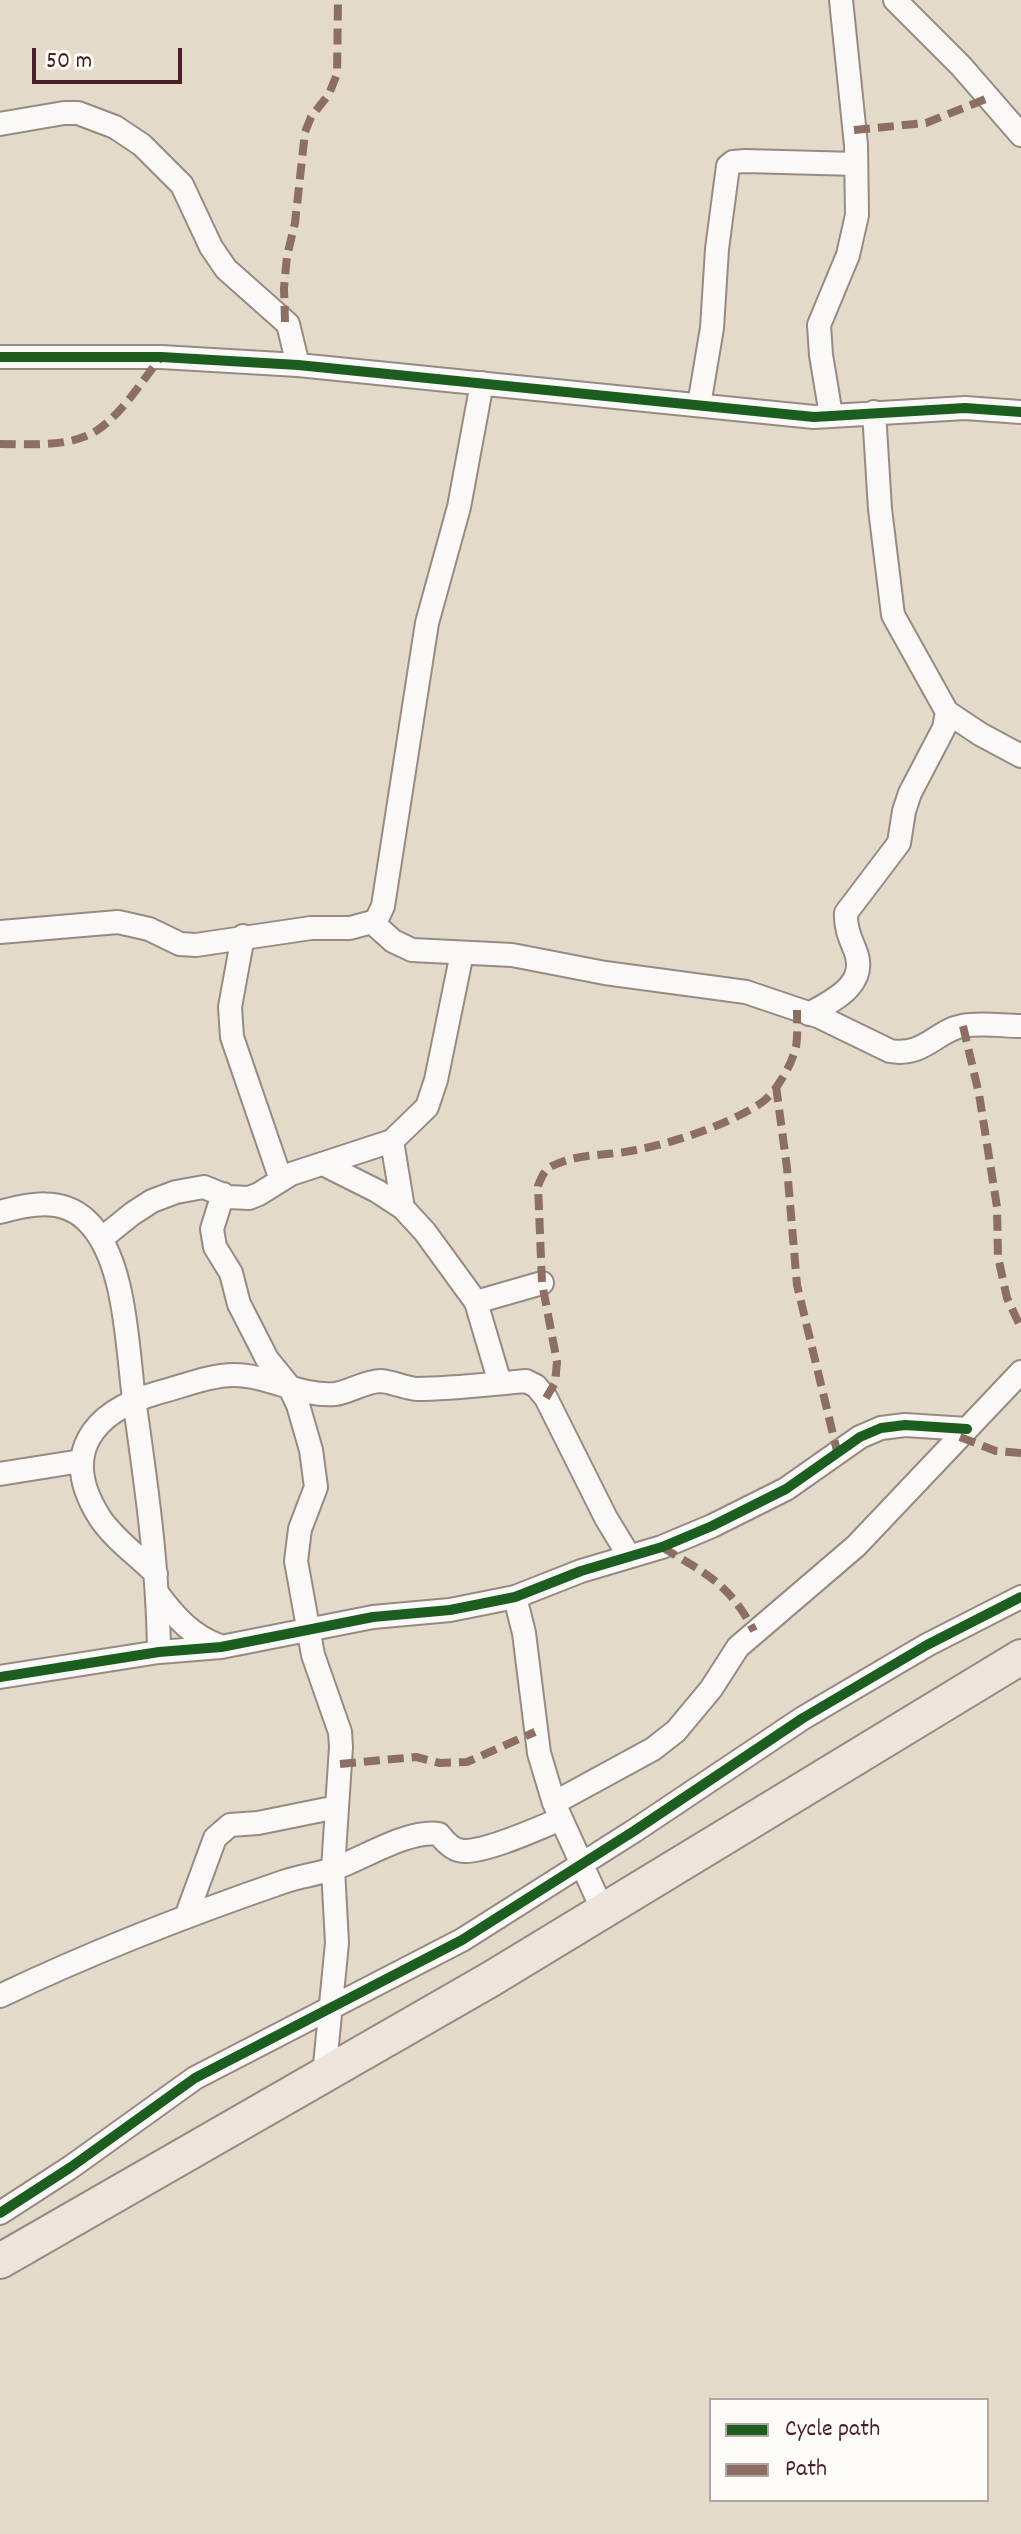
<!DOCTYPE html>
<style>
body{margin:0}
#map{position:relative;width:1021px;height:2534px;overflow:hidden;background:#e4dac9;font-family:Dekko,sans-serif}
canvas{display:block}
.legend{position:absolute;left:709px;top:2398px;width:280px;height:104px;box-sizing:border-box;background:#fdfcf7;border:2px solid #b5a4a5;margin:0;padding:10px 14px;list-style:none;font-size:24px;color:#4a1f2b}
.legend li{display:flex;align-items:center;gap:16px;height:40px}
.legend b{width:40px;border:2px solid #b5a4a5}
.scale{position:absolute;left:32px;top:48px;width:150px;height:36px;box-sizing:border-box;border:4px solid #4a1f2b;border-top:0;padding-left:10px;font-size:24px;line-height:28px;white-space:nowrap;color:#4a1f2b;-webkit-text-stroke:6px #fdfcf7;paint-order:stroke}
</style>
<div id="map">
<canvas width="1021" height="2534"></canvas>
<ul class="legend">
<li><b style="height:10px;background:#1b5e20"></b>Cycle path</li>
<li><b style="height:10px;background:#8d6e63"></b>Path</li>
</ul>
<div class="scale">50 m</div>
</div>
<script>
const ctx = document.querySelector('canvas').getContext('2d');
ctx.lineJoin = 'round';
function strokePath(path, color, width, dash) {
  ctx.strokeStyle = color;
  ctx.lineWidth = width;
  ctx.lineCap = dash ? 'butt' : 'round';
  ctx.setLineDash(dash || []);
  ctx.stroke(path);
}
const minor = new Path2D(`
 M895 0 961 66 1021 135
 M0 124 64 113H78L115 127 142 145 182 185 211 247 226 269 288 324 298 365
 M0 357H161L298 365 814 417 965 408 1021 412
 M699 405 712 328 717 249 728 166 733 162 745 161 856 164
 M831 415 821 355 819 325 848 255 857 215 856 145 841 0
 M947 712 980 734 1021 756
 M373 923 393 941 412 950 512 955 605 973 746 992 820 1017 890 1051C924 1057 936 1031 962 1026 980 1022 1003 1026 1021 1026
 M0 932 118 922 149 929 180 944 196 945 311 928H350L376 921 383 906 427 623 459 507 482 383
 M243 936 230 1007 232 1037 281 1180
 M809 1014C834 1000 869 984 855 950 850 938 845 926 846 913L899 843 904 811 910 793 944 728 947 712 893 615 880 509 874 412
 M392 1141 403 1208
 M323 1164 377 1191 403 1208 425 1232 476 1302 500 1383
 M223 1194 212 1229 215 1247 231 1273 239 1304 259 1343 267 1359 289 1386 298 1405 311 1450 316 1487 300 1529 296 1561 313 1655 340 1732 341 1747 333 1869 337 1943 324 2075
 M0 1212C29 1204 62 1197 86 1220 126 1257 127 1347 134 1399 146 1483 158 1566 159 1652
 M101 1239 132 1214 152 1201 176 1192 204 1187 228 1197 249 1198 259 1194 291 1174 392 1141 427 1107 436 1080 462 953
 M476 1302 542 1283
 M0 1474 81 1461
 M156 1574C138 1556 114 1539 100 1518 59 1454 92 1412 157 1393 181 1387 209 1375 234 1375 268 1375 301 1397 335 1394 350 1392 365 1381 381 1381 393 1382 405 1388 417 1389 452 1389 490 1384 526 1381L536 1386 546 1398 606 1518 629 1556
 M158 1594C175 1617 193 1637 220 1646
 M515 1597 524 1633 539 1753 554 1803 603 1911
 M0 1677 159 1652 221 1647 373 1617 450 1610 515 1597 581 1571 662 1547 712 1526 786 1489 860 1437 881 1428 905 1425 967 1429
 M554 1803 653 1749 676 1731 711 1689 738 1647 856 1546 1021 1372
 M186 1917 215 1838 230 1825 258 1823 337 1807
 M0 1996C92 1952 187 1915 283 1882 300 1876 319 1874 336 1868 364 1858 409 1829 439 1834 445 1842 453 1851 464 1851 487 1852 539 1828 561 1819
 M0 2213 71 2167 195 2078 462 1940 634 1831 803 1718 927 1645 1021 1597`);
const primary = new Path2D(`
 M0 2261 491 1979 1021 1657`);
const quiet = new Path2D(`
 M854 130 926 123 988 98
 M285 322 284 288 287 256 295 223 305 132 311 117 329 94 337 74 338 0
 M0 444C31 444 72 448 99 429 124 411 142 381 161 357
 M963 1026 979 1094 997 1207 998 1257 1007 1298 1021 1328
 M776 1086 787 1168 797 1285 837 1451
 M546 1398 555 1383 557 1362 542 1283 538 1186C541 1178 544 1170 552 1166 578 1153 608 1156 636 1150 673 1143 730 1124 761 1103 776 1093 792 1064 796 1047 798 1035 797 1022 797 1010
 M960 1437 996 1451 1021 1453
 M662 1547C706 1574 729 1583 754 1631
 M340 1764 416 1757 440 1763 467 1762 535 1732`);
const cycleway = new Path2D(`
 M0 357H161L298 365 814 417 965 408 1021 412
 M0 1677 159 1652 221 1647 373 1617 450 1610 515 1597 581 1571 662 1547 712 1526 786 1489 860 1437 881 1428 905 1425 967 1429
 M0 2213 71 2167 195 2078 462 1940 634 1831 803 1718 927 1645 1021 1597`);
strokePath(minor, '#968a83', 26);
strokePath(primary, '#968a83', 38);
strokePath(minor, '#fbf9f7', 22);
strokePath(primary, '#ede4dc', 34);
strokePath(quiet, '#8d6e63', 8, [16, 8]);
strokePath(cycleway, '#1b5e20', 10);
</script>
